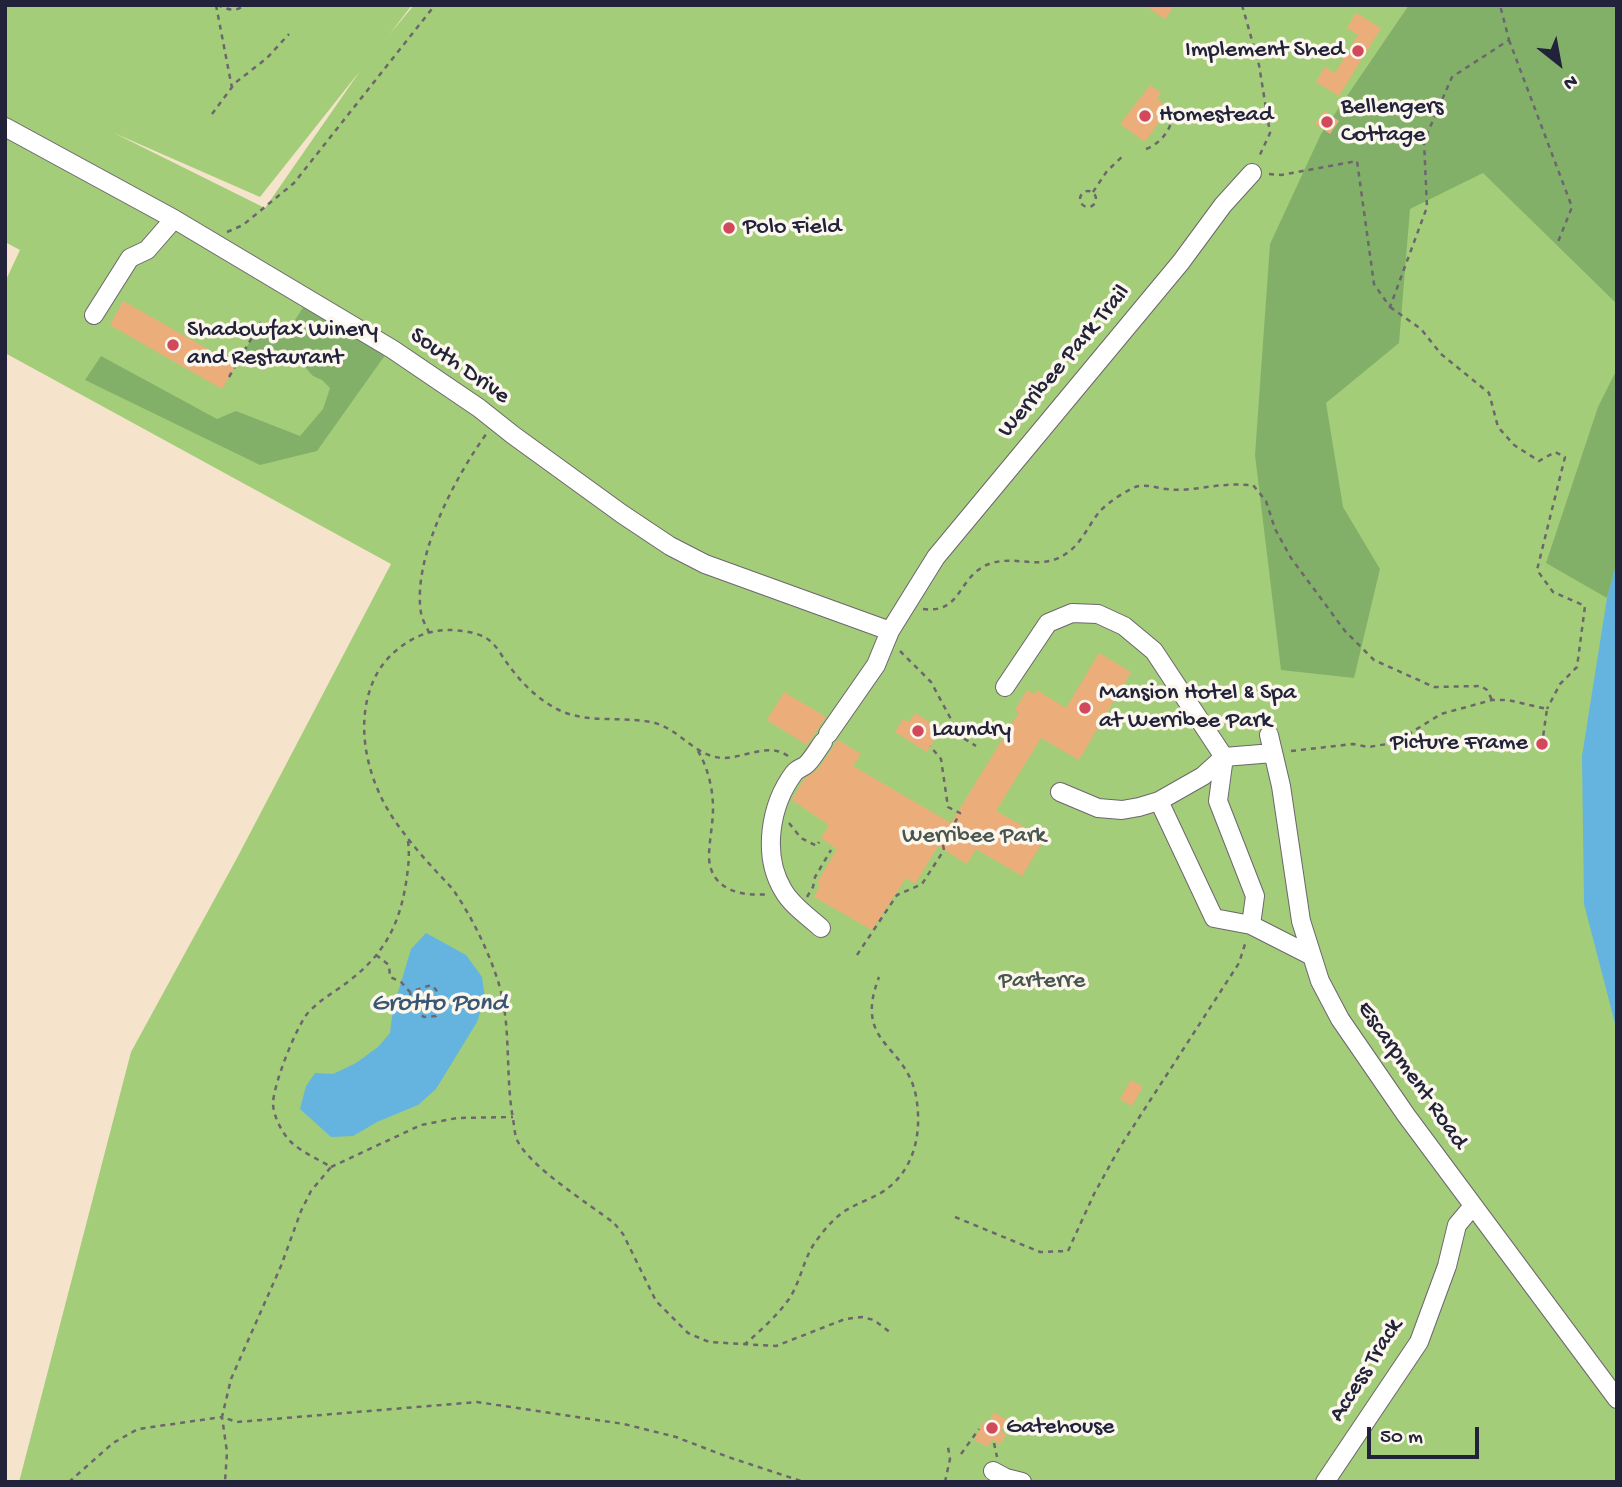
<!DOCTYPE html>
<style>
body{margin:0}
#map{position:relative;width:1622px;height:1487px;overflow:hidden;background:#f5e4cb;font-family:"Gochi Hand",sans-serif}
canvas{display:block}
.frame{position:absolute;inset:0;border:7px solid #22223b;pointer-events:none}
.north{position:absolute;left:1524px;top:28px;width:70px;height:70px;-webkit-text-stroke:5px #fbf7ec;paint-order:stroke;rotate:149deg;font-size:19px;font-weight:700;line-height:28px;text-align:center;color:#22223b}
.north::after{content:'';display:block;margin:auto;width:24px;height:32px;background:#22223b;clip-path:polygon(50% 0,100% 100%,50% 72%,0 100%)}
.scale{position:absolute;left:1367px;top:1427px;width:112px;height:32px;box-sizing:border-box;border:4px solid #22223b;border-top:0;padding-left:9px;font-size:21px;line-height:24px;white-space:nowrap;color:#22223b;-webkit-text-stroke:5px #fbf7ec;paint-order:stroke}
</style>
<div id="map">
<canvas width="1622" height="1487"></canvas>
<div class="frame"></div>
<div class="north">N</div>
<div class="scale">50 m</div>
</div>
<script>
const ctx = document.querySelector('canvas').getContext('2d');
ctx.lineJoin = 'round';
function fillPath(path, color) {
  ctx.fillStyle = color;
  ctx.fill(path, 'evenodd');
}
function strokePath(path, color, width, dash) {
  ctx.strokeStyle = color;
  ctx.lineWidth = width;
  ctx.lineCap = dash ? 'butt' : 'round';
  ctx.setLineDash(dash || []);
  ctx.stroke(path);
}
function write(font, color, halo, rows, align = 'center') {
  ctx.font = font + ' "Gochi Hand",sans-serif';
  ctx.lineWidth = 7;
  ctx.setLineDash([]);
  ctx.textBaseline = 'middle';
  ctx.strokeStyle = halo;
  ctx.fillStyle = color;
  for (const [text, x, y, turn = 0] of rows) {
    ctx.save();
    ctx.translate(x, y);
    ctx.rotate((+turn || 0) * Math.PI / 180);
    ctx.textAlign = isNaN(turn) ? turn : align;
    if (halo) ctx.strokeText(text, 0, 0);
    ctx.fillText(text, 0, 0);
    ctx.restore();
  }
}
const green = new Path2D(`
 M5 5H412L389 35 414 5H1617V1482H19L131 1052 237 858 391 564 5 353V282L20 250 5 242ZM360 71 265 208 114 133 260 197Z`);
const forest = new Path2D(`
 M1409 5H1617V304L1483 173 1410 209 1399 343 1326 403 1343 507 1380 569 1354 678 1281 670 1255 455 1270 244 1321 134Z
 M304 306 388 351 317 451 260 465 85 380 101 356 217 419 236 411 300 436 323 409 330 388 322 380 313 376 294 355 286 351 256 350 252 357 244 352 261 322 284 337Z
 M1617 369V562L1607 598 1546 563 1598 407Z`);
const water = new Path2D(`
 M1617 562V1031L1584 904 1582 756 1607 598Z
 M426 933 466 955 482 977 485 998 477 1022 436 1089 418 1105 377 1122 353 1136 331 1137 300 1109 306 1086 315 1073 333 1074 356 1063 378 1047 390 1033 393 1009 411 949Z`);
const building = new Path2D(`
 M1144 5H1175L1165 19Z
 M1356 13 1381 28 1339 96 1316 82 1325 67 1335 73 1358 35 1347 28Z
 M1150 85 1161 93 1157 99 1169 108 1145 142 1120 124Z
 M1325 111 1339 121 1330 134 1315 124Z
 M123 301 236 365 222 389 110 325Z
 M1099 653 1131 672 1079 760 1041 738 996 811 1045 838 1022 876 976 849 967 864 938 846 915 884 906 878 872 930 814 897 820 885 817 883 837 849 821 838 829 825 792 800 804 779 818 769 838 740 861 754 853 766 951 823 1019 712 1015 710 1027 690 1034 694 1037 690 1066 708Z
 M784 692 826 717 807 745 767 720Z
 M915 713 941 729 927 752 895 732 903 719 909 722Z
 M1131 1080 1143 1087 1132 1106 1120 1099Z
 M994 1412 1007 1420 1001 1431 1006 1435 1000 1444 992 1440 988 1447 974 1440 984 1421 988 1424Z`);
const path = new Path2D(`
 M216 5 232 88
 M217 5C227 9 236 13 244 5
 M1242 5 1259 65 1270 133 1258 159
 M1509 40 1572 207 1558 242
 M212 114 235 83 267 58 289 34
 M1146 149C1163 142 1172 128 1174 110
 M1269 174 1281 175 1357 161 1374 284 1390 307 1427 207 1424 141 1452 77 1509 40 1500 5
 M1080 199a8 8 0 1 1 16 0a8 8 0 1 1-16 0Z
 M1093 192 1107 171 1124 155
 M227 232 243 225 294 183 435 5
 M1390 307 1421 329 1441 354 1489 393 1498 427 1514 445 1539 461 1555 452 1565 457 1537 570 1553 592 1585 606 1577 667 1560 684 1547 709
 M229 377 261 322
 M923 609C963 614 957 576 989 564 1016 554 1041 572 1067 553 1082 543 1089 524 1100 511 1108 503 1121 494 1131 489 1143 482 1154 488 1167 489 1186 492 1207 486 1226 485 1235 484 1244 485 1253 485L1266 501 1275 529 1291 558 1345 631 1374 660 1434 687 1481 686 1487 690 1492 700
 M429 633C427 627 422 620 421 613 412 558 455 477 487 433
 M900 651 931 682 960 736 976 746
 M698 751C708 768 713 789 713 808 713 825 709 841 709 857 710 890 742 897 769 894
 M1291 751 1353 744 1368 747 1394 743 1441 714 1492 700H1508L1547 709 1542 744
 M788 756C769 742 744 758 723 758 696 757 680 730 655 723 626 716 594 723 566 713 542 704 522 684 507 663 501 655 496 644 486 638 476 632 459 630 448 630 420 630 394 647 379 670 352 715 365 776 393 818 405 836 420 854 435 870 441 877 448 883 454 891 471 916 486 946 496 975 512 1020 505 1066 512 1113 514 1121 514 1133 517 1140 530 1167 589 1204 614 1223L623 1234 656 1301 688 1333 709 1342 776 1346 845 1319 862 1317 874 1320 891 1333
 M789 823 801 838 817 846 819 842
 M408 841C410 856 408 869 406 883 399 926 384 954 349 981 335 992 319 1000 307 1014 295 1030 274 1083 273 1103 273 1115 282 1133 290 1141 301 1152 318 1159 331 1167L311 1191 301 1211 281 1266 231 1379 222 1417 237 1422 477 1402 624 1424 676 1437 728 1457 804 1482
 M807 897 813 887 815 877 831 850
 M376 955 389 965 390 977 401 982 410 992 431 985C442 993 440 1004 436 1016L424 1017 413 1009 410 992
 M857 955 897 895 922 884 944 850 943 845 960 813 948 807 941 759 930 746
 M331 1167 421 1125 457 1118 513 1117
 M955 1217 1040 1252 1068 1251 1094 1194 1120 1147 1239 963 1246 941
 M744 1345C760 1331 777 1316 789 1299 801 1281 803 1259 816 1241 825 1229 836 1215 850 1208 862 1201 877 1197 888 1188 916 1166 922 1130 916 1096 905 1042 853 1045 879 977
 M994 1443 997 1457
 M961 1454 979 1429
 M69 1482 113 1443 138 1429 222 1417 227 1452 225 1482
 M419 1482H432
 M945 1482 950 1459 948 1447`);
const minor = new Path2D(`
 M5 127 174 219 392 349 479 408 513 435 622 514 670 546 705 564 890 631
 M94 315 130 258 147 250 174 219
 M1005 687 1048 623 1072 613 1098 614 1124 626 1154 651 1224 757 1218 801 1255 896 1251 925 1312 956
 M828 734 876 665 890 631 936 557 1181 262 1223 205 1252 173
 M1269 735 1281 786 1301 921 1320 981 1340 1019 1406 1115 1617 1399
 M1060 792 1098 808 1122 810 1139 807 1159 801 1203 776 1224 757 1273 753
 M1159 801 1214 918 1251 925
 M821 928C809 917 792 906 783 890 762 855 770 805 794 773 798 768 803 768 807 764 813 758 818 749 823 742
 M993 1471 1006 1478 1022 1482
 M1325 1482 1419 1342 1447 1266 1457 1225 1473 1206`);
const markers = [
 [1358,51,7,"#d1495b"],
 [1145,116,7,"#d1495b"],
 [1327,122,7,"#d1495b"],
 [729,228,7,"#d1495b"],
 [173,345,7,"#d1495b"],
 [1085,708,7,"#d1495b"],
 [918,731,7,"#d1495b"],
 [1542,744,7,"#d1495b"],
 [992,1428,7,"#d1495b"]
];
const poiNames = [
 ["Implement Shed",1344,51,"right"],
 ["Bellengers",1341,108],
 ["Cottage",1341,136],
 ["Homestead",1159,116],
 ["Polo Field",743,228],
 ["Shadowfax Winery",187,331],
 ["and Restaurant",187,359],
 ["Mansion Hotel & Spa",1099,694],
 ["at Werribee Park",1099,722],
 ["Laundry",932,731],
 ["Picture Frame",1528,744,"right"],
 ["Gatehouse",1006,1428]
];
const streetNames = [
 ["Werribee Park Trail",1065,362,-50],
 ["South Drive",459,367,35],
 ["Escarpment Road",1411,1076,55],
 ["Access Track",1367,1371,-58]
];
const parkNames = [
 ["Werribee Park",974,837],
 ["Parterre",1042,982]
];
const waterNames = [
 ["Grotto Pond",439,1005]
];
fillPath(green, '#a4cd79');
fillPath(forest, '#83b069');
fillPath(water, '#65b4df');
fillPath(building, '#ebae7b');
strokePath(minor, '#6c666d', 20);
strokePath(path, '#6c666d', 2.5, [5, 5]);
strokePath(minor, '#fff', 18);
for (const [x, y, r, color] of markers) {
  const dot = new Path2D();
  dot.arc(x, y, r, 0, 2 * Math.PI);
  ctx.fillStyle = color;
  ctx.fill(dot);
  strokePath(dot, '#fbf7ec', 2.5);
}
write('24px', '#22223b', '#fbf7ec', poiNames, 'left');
write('24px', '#22223b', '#fbf7ec', streetNames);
write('24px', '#49554e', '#fbf7ec', parkNames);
write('italic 26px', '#395574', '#fbf7ec', waterNames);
</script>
